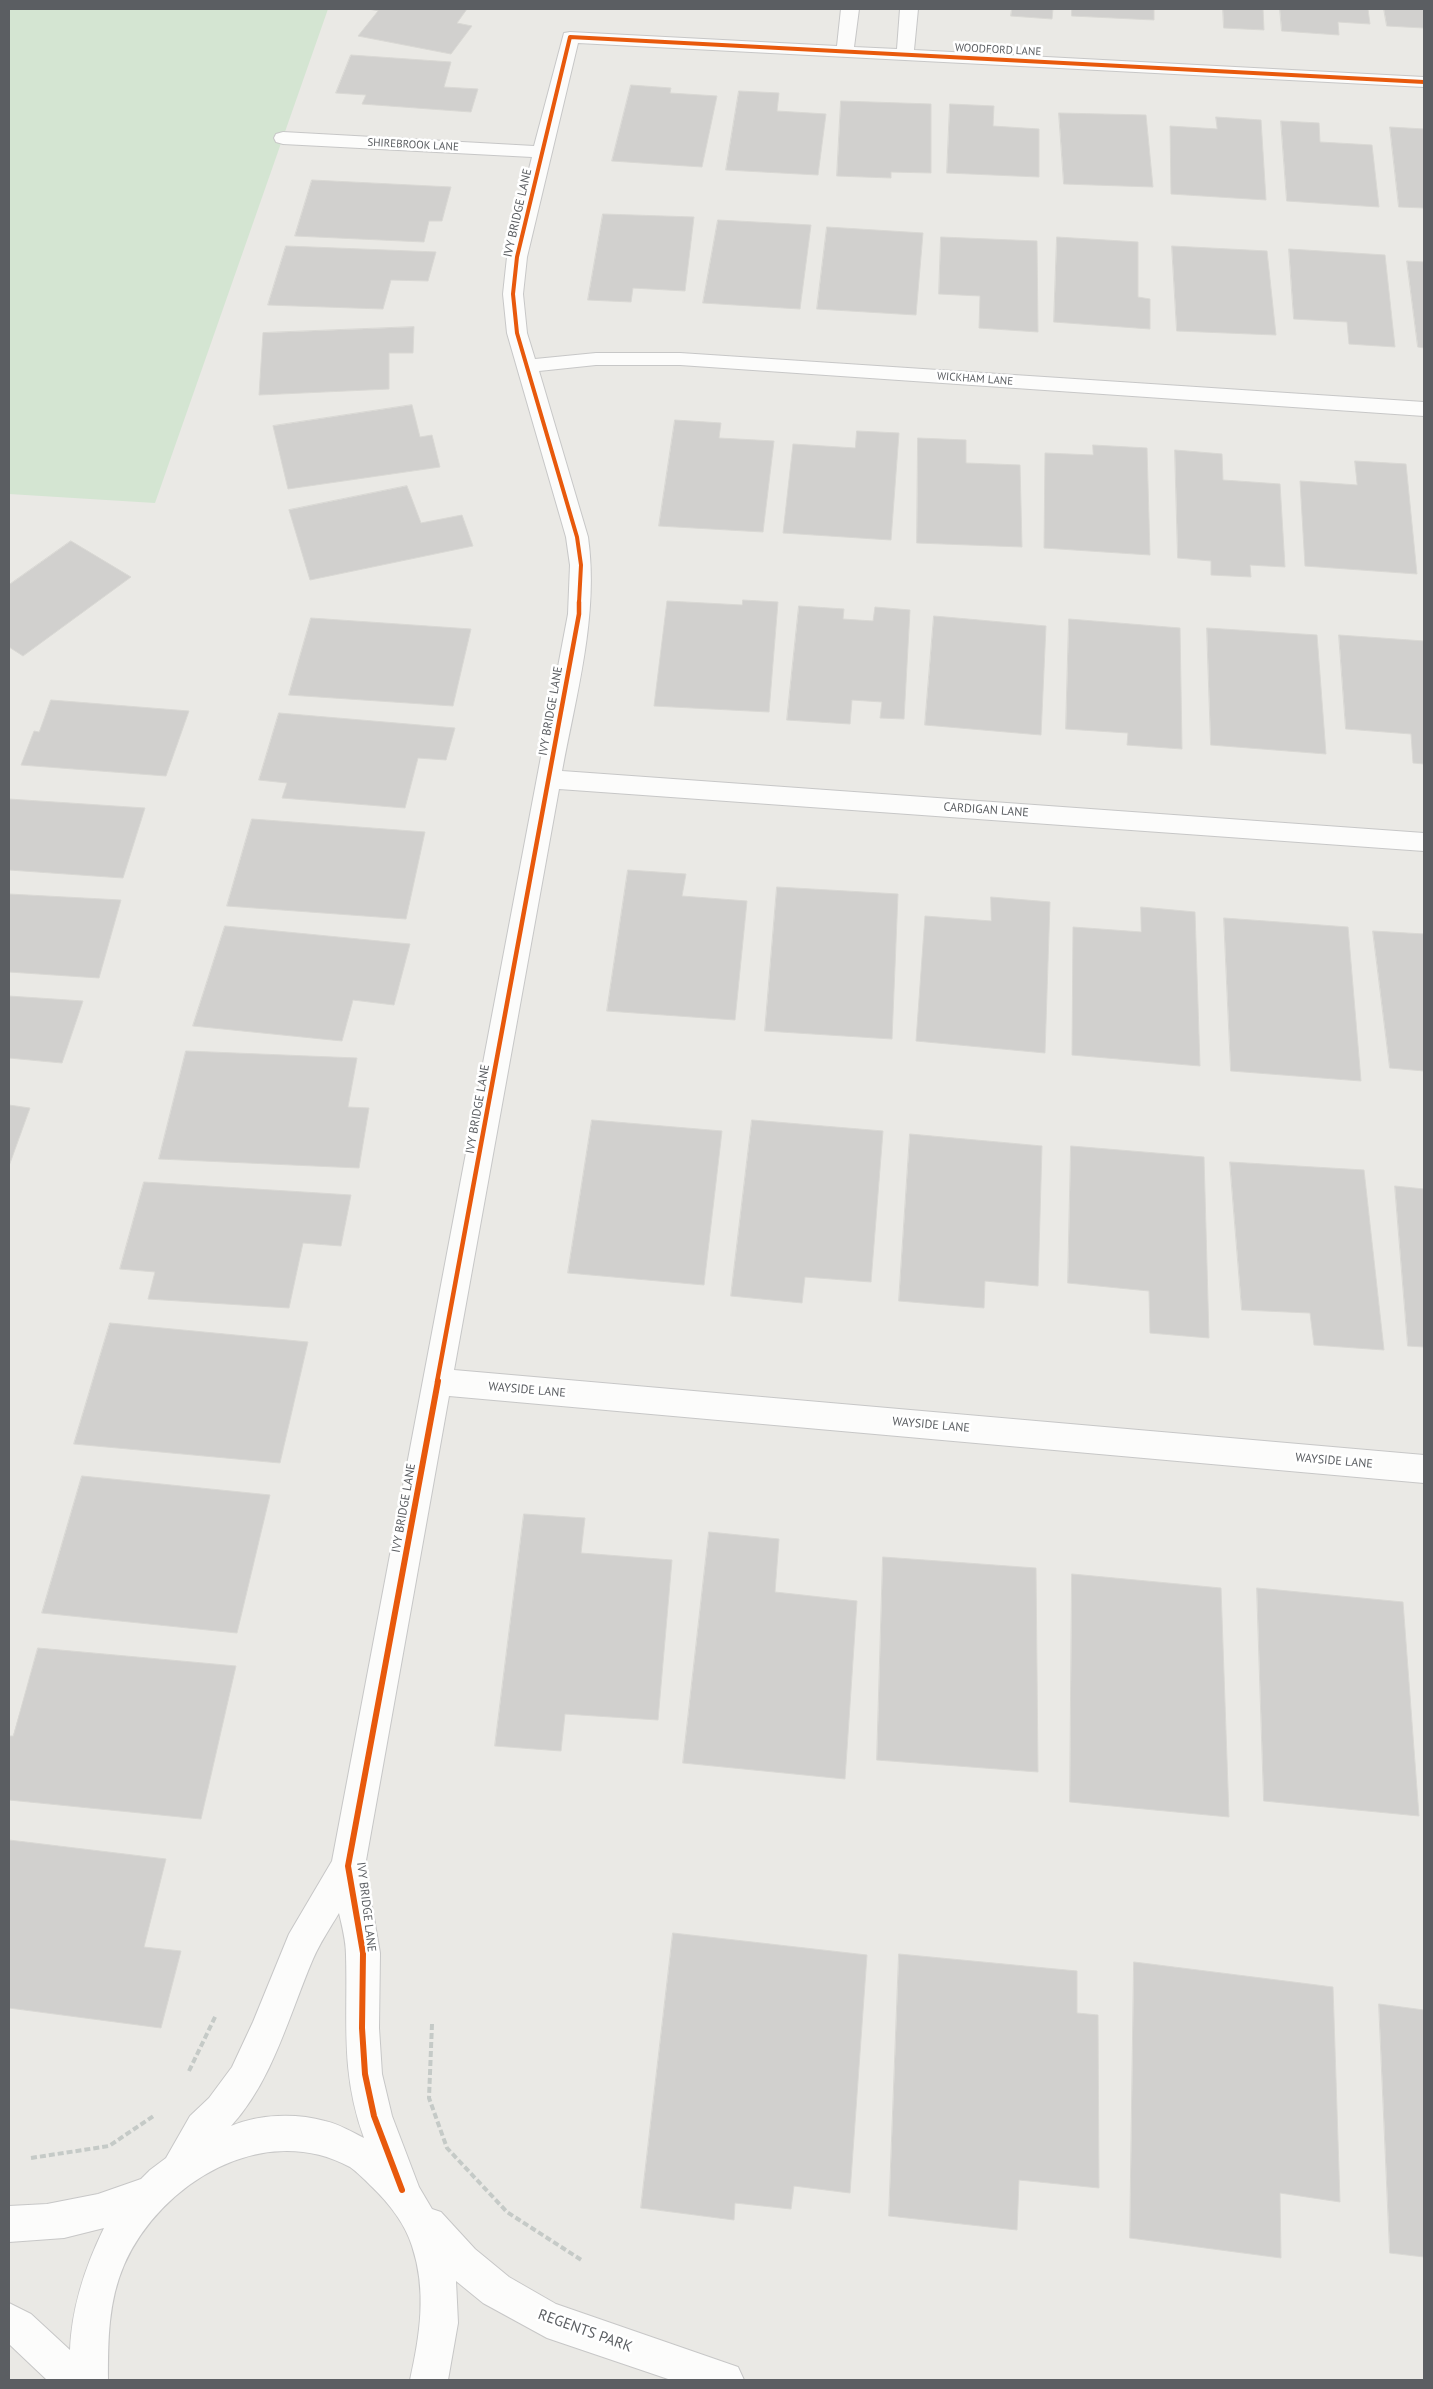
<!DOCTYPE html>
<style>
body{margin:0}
#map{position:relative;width:1433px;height:2389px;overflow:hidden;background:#eae9e5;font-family:"PT Sans",sans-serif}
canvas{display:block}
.frame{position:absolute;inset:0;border:10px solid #5b5e62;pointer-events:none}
</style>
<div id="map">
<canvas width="1433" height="2389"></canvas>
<div class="frame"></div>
</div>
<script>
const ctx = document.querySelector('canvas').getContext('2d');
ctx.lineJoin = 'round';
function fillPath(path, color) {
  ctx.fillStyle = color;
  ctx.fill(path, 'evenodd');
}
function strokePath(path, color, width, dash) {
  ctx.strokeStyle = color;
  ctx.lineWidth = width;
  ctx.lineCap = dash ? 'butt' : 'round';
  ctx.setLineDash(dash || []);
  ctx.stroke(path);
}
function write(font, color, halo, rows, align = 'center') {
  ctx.font = font + ' "PT Sans",sans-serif';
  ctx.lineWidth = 5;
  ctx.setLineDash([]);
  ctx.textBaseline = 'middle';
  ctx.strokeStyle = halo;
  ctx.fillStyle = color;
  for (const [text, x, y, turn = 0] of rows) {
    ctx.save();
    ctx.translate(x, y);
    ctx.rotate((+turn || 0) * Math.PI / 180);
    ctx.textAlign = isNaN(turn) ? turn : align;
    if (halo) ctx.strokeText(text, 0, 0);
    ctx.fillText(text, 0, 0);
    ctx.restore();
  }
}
const green = new Path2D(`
 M9 9H328L155 503 9 494Z`);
const building = new Path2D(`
 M368 9H467L457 23 472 26 451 54 358 36 378 11Z
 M1012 9H1053L1052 19 1011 16Z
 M1072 9H1154V20L1072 16Z
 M1223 9H1263L1264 30 1224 28Z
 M1280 9H1368L1370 24 1338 22 1339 35 1282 31Z
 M1384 9H1424V28L1387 26Z
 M351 55 451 62 444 87 478 89 471 112 362 104 366 95 336 93Z
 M631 85 671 88 670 93 717 96 702 167 612 161Z
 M739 91 779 93 777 111 826 114 818 175 726 170Z
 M841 101 931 104V173L891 172V178L837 176Z
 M950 104 994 106 993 126 1039 129V177L947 173Z
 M1059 113 1146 115 1153 187 1064 184Z
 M1216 117 1261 120 1266 200 1171 194 1170 126 1217 129Z
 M1281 121 1319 123 1320 142 1372 145 1379 207 1287 201Z
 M1390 127 1424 129V208L1399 207Z
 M312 180 451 187 442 221H429L424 242 295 236Z
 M603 214 694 217 685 291 633 288 631 302 588 300Z
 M718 220 811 225 800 309 703 303Z
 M827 227 923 233 916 315 817 309Z
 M941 237 1037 241 1038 332 979 328 980 296 939 294Z
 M1057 237 1138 242V297L1150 299V329L1054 322Z
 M286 246 436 252 428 281 391 280 383 309 268 305Z
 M1172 246 1267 251 1276 335 1177 331Z
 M1289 249 1385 255 1395 347 1349 344 1347 322 1294 319Z
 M1407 261 1424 262V348L1418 347Z
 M414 327 413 353H389V389L259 395 263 333Z
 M412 405 420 437 432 435 440 467 288 489 273 426Z
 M675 420 721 423 719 438 774 441 763 532 659 526Z
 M857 431 899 433 891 540 783 533 793 444 855 448Z
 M918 438 966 440V463L1020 465 1022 547 917 543Z
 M1093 445 1147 448 1150 555 1044 548 1045 453 1093 455Z
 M1175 450 1222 454 1223 480 1280 484 1285 567 1250 565 1251 577 1211 575V561L1178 558Z
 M1355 461 1406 464 1417 574 1305 566 1300 481 1357 485Z
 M407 486 421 523 462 515 473 546 310 580 289 510Z
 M71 541 131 577 23 656 9 647V585Z
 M743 600 778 602 769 712 654 706 667 601 742 605Z
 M799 606 844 609 843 619 873 621 875 607 910 610 904 719 880 718 882 702 852 700 850 724 787 720Z
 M934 616 1046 626 1041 735 925 725Z
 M311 618 471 629 453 706 289 695Z
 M1069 619 1180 628 1182 749 1127 745 1128 733 1066 729Z
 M1207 628 1317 635 1326 754 1211 745Z
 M1339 635 1424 641V764L1413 763 1411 734 1346 729Z
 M51 700 189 711 166 776 21 765 34 731 39 732Z
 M279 713 455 728 446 760 418 758 405 808 282 798 287 783 259 780Z
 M9 799 145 808 123 878 9 870Z
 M252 819 425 832 406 919 227 906Z
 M628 870 686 874 682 896 747 901 735 1020 607 1011Z
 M777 887 898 894 892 1039 765 1031Z
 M9 894 121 900 99 978 9 972Z
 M991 897 1050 902 1045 1053 916 1041 925 916 991 921Z
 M1141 907 1195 912 1200 1066 1072 1055 1073 927 1141 932Z
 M1224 918 1348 927 1361 1081 1231 1071Z
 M225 926 410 944 394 1005 353 1000 342 1041 193 1026Z
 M1373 931 1424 934V1071L1390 1068Z
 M9 996 83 1001 62 1063 9 1058Z
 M186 1051 357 1058 348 1107 369 1108 359 1168 159 1159Z
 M9 1105 30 1108 9 1166Z
 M592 1120 722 1131 704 1285 568 1273Z
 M752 1120 883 1131 871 1282 805 1277 802 1303 731 1296Z
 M910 1134 1042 1146 1038 1286 985 1281 984 1308 899 1301Z
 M1071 1146 1204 1157 1209 1338 1150 1333 1149 1291 1068 1283Z
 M1230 1162 1364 1170 1384 1350 1314 1345 1310 1313 1242 1310Z
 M144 1182 351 1195 341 1246 303 1243 289 1308 148 1299 155 1272 120 1269Z
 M1395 1186 1424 1189V1347L1408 1346Z
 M110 1323 308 1342 280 1463 74 1444Z
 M82 1476 270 1495 237 1633 42 1613Z
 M524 1514 585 1518 581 1553 672 1560 658 1720 565 1714 561 1751 495 1746Z
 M709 1532 779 1539 775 1592 857 1601 845 1779 683 1763Z
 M883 1557 1036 1568 1038 1772 877 1760Z
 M1072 1574 1221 1588 1229 1817 1070 1802Z
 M1257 1588 1403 1602 1419 1816 1264 1801Z
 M38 1648 236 1666 201 1819 9 1800V1736H13Z
 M9 1840 166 1859 144 1947 181 1951 161 2028 9 2008Z
 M673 1933 867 1955 850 2193 794 2186 791 2209 735 2203 734 2220 641 2208Z
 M899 1954 1077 1971V2013L1098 2015 1099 2188 1019 2180 1017 2230 889 2216Z
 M1134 1962 1333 1987 1340 2202 1280 2193 1281 2258 1130 2238Z
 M1379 2004 1424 2010V2257L1390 2253Z`);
const path = new Path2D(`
 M432 2024 429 2098 447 2148 507 2212 583 2261
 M189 2071 216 2015
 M31 2158 109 2146 155 2115`);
const minor = new Path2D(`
 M841 9H859L854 47 897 49 900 9H918L914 50 1424 77V87L578 43 527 257 523 294 527 333 535 359 596 353H680L1424 402V416L680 365H596L539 371 588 537C599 615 576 695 562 771L1424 833V851L559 789 454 1370 1424 1455V1483L449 1396 365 1866 380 1953 379 2028 382 2074 392 2116 419 2187 432 2209 441 2212 475 2249 509 2277 556 2304 738 2367 744 2380H671L547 2338 483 2303 456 2281 458 2323 448 2380H410C420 2335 427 2291 412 2246 405 2223 387 2201 370 2185 364 2179 357 2172 350 2167 264 2120 160 2183 124 2265 108 2302 108 2341 108 2380H47L9 2344V2303L31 2314 70 2350C72 2306 85 2267 104 2228L64 2238 9 2242V2206L47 2204 98 2194 141 2179 150 2170 166 2158 190 2116 209 2098 232 2067 253 2022 289 1934 332 1861 568 614 570 565 566 537 507 333 503 294 507 257 532 157 283 144 276 142 274 138 276 134 283 132 534 146 564 33 570 32 837 46ZM339 1913C342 1926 346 1941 346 1955 348 2022 340 2071 364 2138 352 2132 339 2124 325 2121 296 2113 259 2114 231 2126 273 2080 289 2015 313 1959 320 1943 330 1928 339 1913Z`);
const cyclewayFar2 = new Path2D(`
 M579 603 581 565 577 537 517 333 513 294 517 257 570 37 1424 82`);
const cyclewayFar1 = new Path2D(`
 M437 1382 579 614V602`);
const cycleway = new Path2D(`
 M402 2190 374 2116 365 2074 362 2028 363 1953 348 1866 438 1381`);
const farStreetnames = [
 ["WOODFORD LANE",998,50,3],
 ["SHIREBROOK LANE",413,145,3],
 ["WICKHAM LANE",975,379,4]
];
const streetNames = [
 ["IVY BRIDGE LANE",518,213,-77],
 ["IVY BRIDGE LANE",551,711,-80],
 ["CARDIGAN LANE",986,810,4],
 ["IVY BRIDGE LANE",478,1109,-80],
 ["WAYSIDE LANE",527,1390,5],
 ["WAYSIDE LANE",931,1425,5],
 ["WAYSIDE LANE",1334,1461,5],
 ["IVY BRIDGE LANE",404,1508,-80],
 ["IVY BRIDGE LANE",366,1907,83]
];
const nearStreetnames = [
 ["REGENTS PARK",585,2331,20]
];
fillPath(green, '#d4e5d2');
fillPath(building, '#d1d0ce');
strokePath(building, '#d9d8d4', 1);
strokePath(minor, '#c7c7c7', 2);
strokePath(path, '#c5cac7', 4, [6, 3]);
fillPath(minor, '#fcfcfb');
strokePath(cyclewayFar2, '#e8590c', 4);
strokePath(cyclewayFar1, '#e8590c', 4.5);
strokePath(cycleway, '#e8590c', 6);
write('11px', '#5b5e62', '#fff', farStreetnames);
write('12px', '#5b5e62', '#fff', streetNames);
write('15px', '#5b5e62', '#fff', nearStreetnames);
</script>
